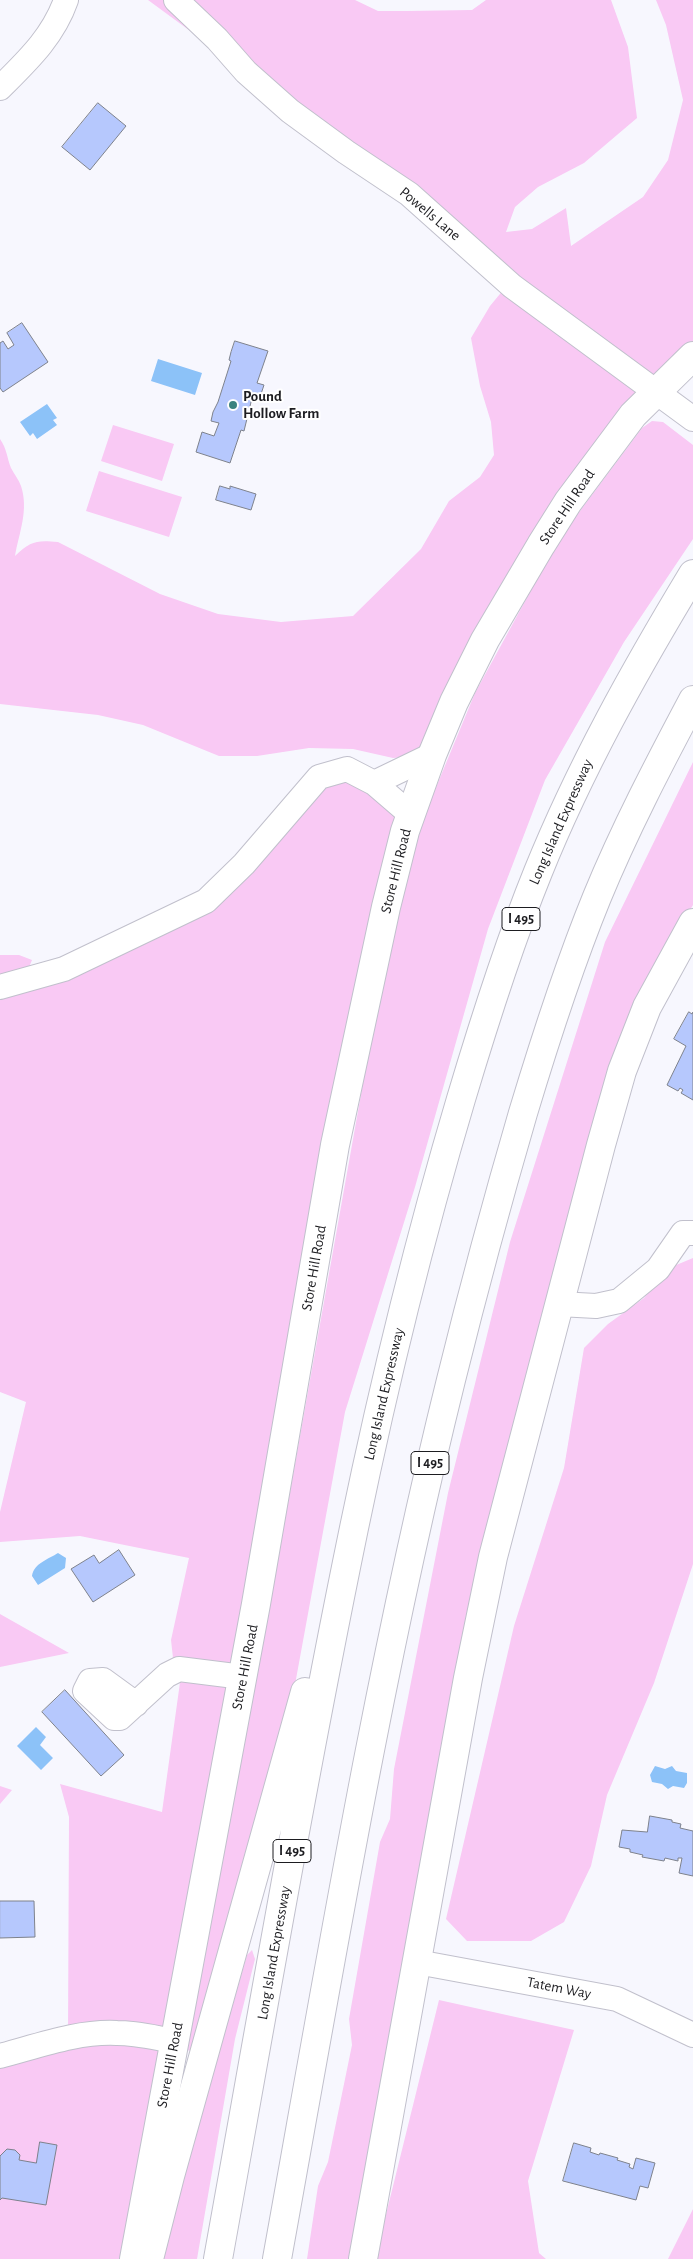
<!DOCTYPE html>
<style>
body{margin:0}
canvas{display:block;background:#f7f7fe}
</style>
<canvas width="693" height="2259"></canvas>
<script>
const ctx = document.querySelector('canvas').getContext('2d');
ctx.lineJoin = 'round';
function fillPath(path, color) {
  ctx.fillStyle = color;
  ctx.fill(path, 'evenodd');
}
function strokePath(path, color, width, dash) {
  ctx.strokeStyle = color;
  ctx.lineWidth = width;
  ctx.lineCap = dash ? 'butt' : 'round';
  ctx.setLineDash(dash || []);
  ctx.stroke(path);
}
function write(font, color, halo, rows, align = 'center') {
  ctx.font = font + ' "Alegreya Sans",sans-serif';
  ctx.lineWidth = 4;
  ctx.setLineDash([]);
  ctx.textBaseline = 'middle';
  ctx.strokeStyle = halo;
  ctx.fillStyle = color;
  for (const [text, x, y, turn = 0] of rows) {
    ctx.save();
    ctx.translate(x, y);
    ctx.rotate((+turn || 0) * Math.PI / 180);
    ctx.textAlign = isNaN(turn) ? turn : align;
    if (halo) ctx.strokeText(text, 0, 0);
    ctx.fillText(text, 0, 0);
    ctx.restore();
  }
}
const green = new Path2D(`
 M148 0H355L378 11H407L472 10 486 0H611L628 47 637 118 584 163 538 187 515 207 506 232 532 229 566 208 571 246 643 197 668 160 683 100 666 25 656 0H693V356L633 415 432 755 393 758 353 749 309 748 257 756H219L143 725 98 715 0 704V439C7 449 7 458 11 468 14 474 19 480 21 486 29 510 19 533 15 556 31 541 36 540 58 542L160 594 218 614 281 622 353 616 421 549 449 501 480 477 494 455 491 422 480 386 471 338 490 306 509 283 246 72Z
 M652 421 663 422 693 445V539L624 642 545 780 488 929 415 1187 345 1412 294 1690 193 2051 185 2050 267 1621 370 1044 418 831 475 693 559 539 642 428Z
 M113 425 174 444 162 481 101 461Z
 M99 471 182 497 169 537 86 511Z
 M693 762V905L637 996 586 1148 466 1615 407 1972 355 2259H307L318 2186 328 2162 352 2045 349 2019 380 1842 390 1819 394 1769 448 1493 510 1242 605 942Z
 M348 777 410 814 134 2259H0V2056L68 2038 69 1817 60 1784 162 1812 182 1668 179 1669 173 1658 171 1640 189 1558 80 1536 0 1542V1512L26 1402 0 1392V955H19L32 960 24 979 199 915 325 787Z
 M693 1258V1564L654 1683 607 1795 591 1866 564 1922 531 1941H467L446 1919 514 1626 564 1468 584 1348 608 1324 644 1298 669 1268Z
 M0 1614 69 1653 0 1667Z
 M0 1786 12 1790 0 1804Z
 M252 1950 255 1959 235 2039 197 2259H160L247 1955Z
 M439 2000 574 2030 528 2181 539 2253 546 2259H375Z
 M693 2209V2259H668Z`);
const water = new Path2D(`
 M158 359 202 373 195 395 151 381Z
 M47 404 57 418 53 420 57 425 37 439 33 433 30 436 20 422Z
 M58 1553 66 1558 65 1568 38 1585 32 1576C34 1563 49 1559 58 1553Z
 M36 1727 46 1737 40 1745 53 1758 41 1770 17 1746Z
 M655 1766 665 1769 672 1766 676 1771 687 1773V1783L684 1788 673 1786 668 1789 662 1784 652 1782 650 1775Z`);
const building = new Path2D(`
 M98 103 126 126 90 170 62 147Z
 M22 323 48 362 3 392 0 388V343L3 341 8 349 14 345 7 333Z
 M235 341 268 351 257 383 264 385 259 400 252 398 244 431 241 430 230 463 196 452 202 432 214 436 219 423 211 421 213 412 218 402 231 361 229 360 231 352Z
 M220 486 230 489V486L256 494 251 510 216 500Z
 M689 1012 692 1014 693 1012V1100L681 1093 683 1090 680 1088 678 1091 667 1085 686 1046 674 1039Z
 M119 1550 135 1575 93 1602 71 1569 94 1555 99 1563Z
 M65 1690 124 1755 101 1776 42 1712Z
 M650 1816 672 1820V1822L681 1824 680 1828 693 1831V1876L679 1873 682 1858H678V1861L665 1858 664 1861 642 1857 643 1855 630 1852V1849L619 1847 622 1830 647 1832Z
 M0 1901H34L35 1937 0 1938Z
 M40 2142 57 2145 46 2205 2 2198 0 2200V2156L7 2149 15 2150 20 2155 19 2160 36 2163Z
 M574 2143 591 2148 590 2152 599 2155 600 2153 618 2158 617 2160 630 2164 629 2167 633 2169 636 2158 655 2163 648 2188 640 2186 636 2200 563 2181Z`);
const minor = new Path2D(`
 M176 0 217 39 246 72 290 111 346 152 409 194 512 286 693 419
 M0 88C27 61 53 37 66 0
 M374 783 432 755
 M0 987 64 969 206 901 244 864 319 777 347 769 374 783 410 814
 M559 1304 596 1306 619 1301 658 1269 683 1233H693
 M136 1704 103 1680 90 1681 85 1691 114 1718H120L167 1675 179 1669 243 1677
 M417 1962 617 1999 693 2035
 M0 2056C38 2046 78 2031 117 2033 137 2033 156 2038 175 2041`);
const major = new Path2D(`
 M134 2259 256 1604 335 1145 386 907 405 831 432 755 454 702 485 640 541 545 568 502 633 415 693 356
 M363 2259 468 1678 493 1557 601 1145 622 1071 647 1007 693 923`);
const highway = new Path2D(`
 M149 2259 170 2176 305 1692
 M218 2259C262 2015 304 1771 354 1528 384 1383 419 1240 461 1099 484 1022 508 946 538 872 580 768 635 670 693 574
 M277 2259C330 1965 379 1670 451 1380 473 1291 497 1202 523 1113 545 1040 568 968 597 897 625 829 659 764 693 700`);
const markers = [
 [233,405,5,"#3b837e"]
];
const shields = [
 [521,919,38],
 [430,1463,38],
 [292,1851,38]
];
const shieldNames = [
 ["I 495",521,919],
 ["I 495",430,1463],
 ["I 495",292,1851]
];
const streetNames = [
 ["Powells Lane",430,214,40],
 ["Store Hill Road",567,507,-56],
 ["Long Island Expressway",561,822,-66],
 ["Store Hill Road",396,871,-76],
 ["Store Hill Road",314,1268,-80],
 ["Long Island Expressway",384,1394,-77],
 ["Store Hill Road",245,1667,-79],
 ["Long Island Expressway",274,1953,-80],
 ["Tatem Way",559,1988,11],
 ["Store Hill Road",170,2065,-79]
];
const poiNames = [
 ["Pound",243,396],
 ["Hollow Farm",243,413]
];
fillPath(green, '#f9c9f4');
fillPath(water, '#8cc2f8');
fillPath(building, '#b6c8fd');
strokePath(building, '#7e828c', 1);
strokePath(minor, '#c1c0cc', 26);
strokePath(major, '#c1c0cc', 30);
strokePath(highway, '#c1c0cc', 30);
strokePath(minor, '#fff', 24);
strokePath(major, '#fff', 28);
strokePath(highway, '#fff', 28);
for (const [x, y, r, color] of markers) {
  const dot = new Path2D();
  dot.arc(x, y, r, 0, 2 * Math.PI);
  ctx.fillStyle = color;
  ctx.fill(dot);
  strokePath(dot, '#fff', 2);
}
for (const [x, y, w] of shields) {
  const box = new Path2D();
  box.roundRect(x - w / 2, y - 11.5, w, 23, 4);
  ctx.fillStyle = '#fff';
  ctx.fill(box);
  strokePath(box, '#1d1d21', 1);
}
write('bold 14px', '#1d1d21', null, shieldNames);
write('15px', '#1d1d21', '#fff', streetNames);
write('bold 15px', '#1d1d21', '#fff', poiNames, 'left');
</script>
